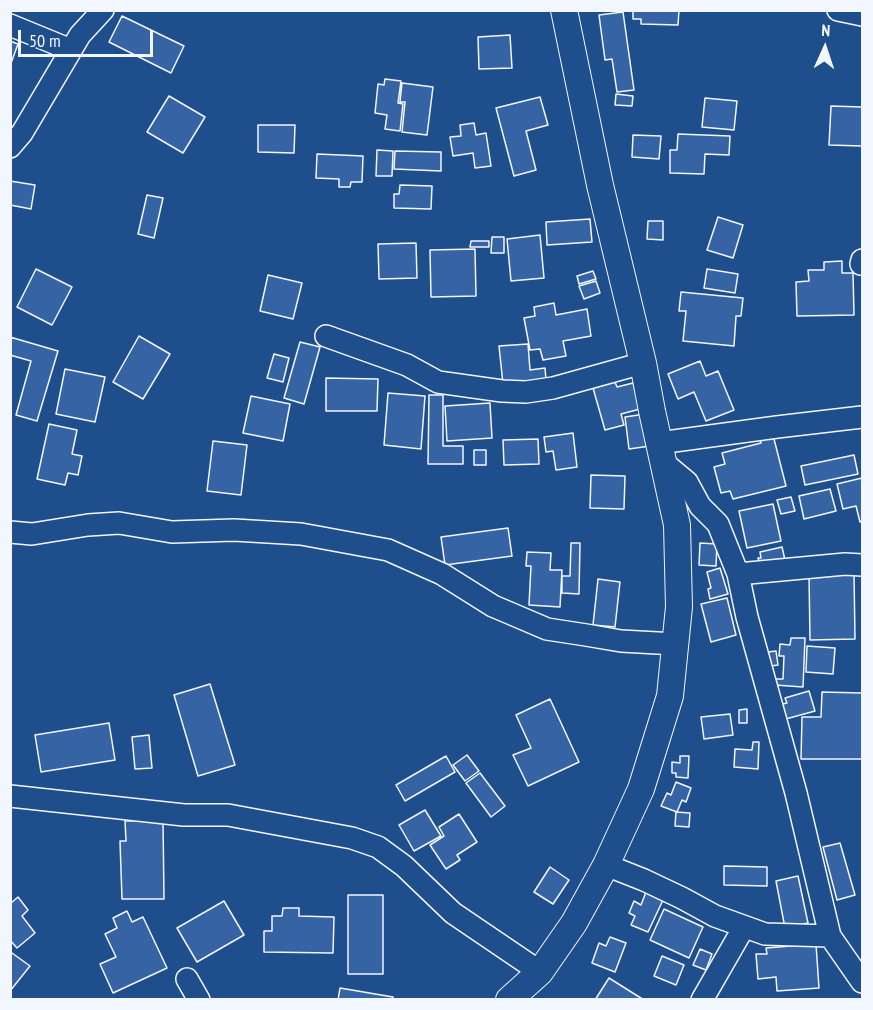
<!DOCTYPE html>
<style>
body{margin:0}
#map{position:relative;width:873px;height:1010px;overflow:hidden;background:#1f4e8c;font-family:"PT Sans Narrow",sans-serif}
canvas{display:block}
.frame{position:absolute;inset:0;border:12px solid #f2f6ff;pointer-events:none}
.north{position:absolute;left:795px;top:18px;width:60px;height:60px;-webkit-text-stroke:4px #1f4e8c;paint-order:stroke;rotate:3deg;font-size:16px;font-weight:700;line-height:24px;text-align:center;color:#f2f6ff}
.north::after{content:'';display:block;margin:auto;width:21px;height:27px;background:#f2f6ff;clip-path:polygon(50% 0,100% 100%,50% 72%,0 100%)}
.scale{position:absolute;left:18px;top:30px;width:135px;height:27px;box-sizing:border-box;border:3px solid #f2f6ff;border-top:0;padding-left:8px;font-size:18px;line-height:21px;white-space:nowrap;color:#f2f6ff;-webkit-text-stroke:4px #1f4e8c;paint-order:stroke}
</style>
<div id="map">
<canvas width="873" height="1010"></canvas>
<div class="frame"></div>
<div class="north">N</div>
<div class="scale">50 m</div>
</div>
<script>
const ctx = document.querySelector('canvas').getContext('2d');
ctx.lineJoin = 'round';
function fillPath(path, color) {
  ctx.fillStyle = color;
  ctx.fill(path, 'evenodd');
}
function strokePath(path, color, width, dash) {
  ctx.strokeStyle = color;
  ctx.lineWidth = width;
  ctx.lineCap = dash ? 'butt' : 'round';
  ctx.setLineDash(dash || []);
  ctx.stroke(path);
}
const building = new Path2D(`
 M633 10H679L678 25 641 24V19H633Z
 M623 12 634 90 617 92 612 59 605 60 599 15Z
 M122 16 184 46 171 73 109 42Z
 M510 35 512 68 479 69 478 37Z
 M10 41 18 44 10 66Z
 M385 79 401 81 398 103 403 104 400 131 385 129 387 115 375 113 378 84 384 85Z
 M402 83 433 87 427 135 402 132 405 102H400Z
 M616 94 633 96 632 106 615 105Z
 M169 96 205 117 183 153 147 132Z
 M540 97 548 125 526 131 536 170 514 176 496 108Z
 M705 98 737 101 734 130 702 127Z
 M831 106 862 107V146L829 145Z
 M474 123 476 135 486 133 491 166 475 168 473 153 453 156 450 137 461 136 460 125Z
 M258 125H295L294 153 258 152Z
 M678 134 730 136 729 155 705 154 704 174 670 173V150H677Z
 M633 135 661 136 659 159 632 157Z
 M377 150 393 151 392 176H376Z
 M395 151 441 152V171L394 169Z
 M317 154 363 156 362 182H351L350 187H339V179L316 178Z
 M10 181 35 185 31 209 10 205Z
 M400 185 432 186 431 209 394 208V194H399Z
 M147 195 163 198 154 238 138 234Z
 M718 217 743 225 733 258 707 250Z
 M590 219 592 242 547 245 546 222Z
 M648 221H663V240L647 239Z
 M540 235 544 278 511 281 507 239Z
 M492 237H504V253H491Z
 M471 241H489V247H470Z
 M416 243 417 278 379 279 378 244Z
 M475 249 476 296 431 297 430 250Z
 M842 261V273H853L854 315 797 316 796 282 809 281 808 270H824V262Z
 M36 269 72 287 52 325 17 307Z
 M707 269 738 274 735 293 704 288Z
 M593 271 596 279 579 284 577 276Z
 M268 275 302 283 293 319 260 311Z
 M596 281 600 293 584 299 579 286Z
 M681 292 743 298 741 316H736L734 346 683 341 686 311H679Z
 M554 303 556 315 587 309 591 336 563 341 566 356 543 360 540 349 530 350 524 318 535 316 534 307Z
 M139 336 170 354 143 399 113 382Z
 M10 337 58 351 37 421 16 415 31 361 10 355Z
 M300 342 320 347 304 404 284 398Z
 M528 344 530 370 545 368 546 380 503 384 499 346Z
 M274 354 289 358 283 382 267 378Z
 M700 361 706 376 718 371 734 410 706 421 694 392 678 399 668 374Z
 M65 369 105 377 95 422 56 414Z
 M326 378 378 379 377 411H326Z
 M615 382 617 387 633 383 640 409 621 414 624 425 605 430 593 388Z
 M388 393 425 396 421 449 384 445Z
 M429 395H443V446H463V464H428Z
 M251 396 290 404 283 441 243 433Z
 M490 403 492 438 447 441 445 406Z
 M645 414 650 446 629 449 625 417Z
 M49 424 77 430 72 454 82 456 78 475 68 473 65 485 37 479Z
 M573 433 577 467 556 470 553 451 546 452 544 437Z
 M773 435 786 486 733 499 730 491 721 493 714 467 725 464 722 453 761 443 760 438Z
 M538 439 539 464 504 465 503 440Z
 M213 441 247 445 241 495 207 491Z
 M474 450H486V465H474Z
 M854 455 858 474 805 485 801 466Z
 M591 475 625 476 624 509 590 508Z
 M862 478V521L860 522 856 506 843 509 837 484Z
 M830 489 836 511 804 519 799 496Z
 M791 497 795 511 781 514 777 500Z
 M773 504 781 541 747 548 739 511Z
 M508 528 512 556 445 565 441 537Z
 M571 543H580L579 594 562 593V576H570Z
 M700 543 717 544 716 566 699 565Z
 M782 547 785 560 760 565 758 558H761L760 552Z
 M527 552 551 553 550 570H562L560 607 529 605 531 566H526Z
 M720 568 728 594 710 599 708 589 711 588 707 572Z
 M854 573 855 639 810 640 809 574Z
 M598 579 620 582 615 627 593 625Z
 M727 598 736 635 711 642 701 604Z
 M791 638H805L803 687 775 685 776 679H783L784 656H779L780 644 790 645Z
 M807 646 835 648 833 674 806 672Z
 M776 651 778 665 771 666 768 652Z
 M210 684 235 765 198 776 174 695Z
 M809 691 815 711 782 720 778 705 787 703 785 698Z
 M822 692 862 693V759H801L802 717H821Z
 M550 699 579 762 528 786 513 755 531 748 516 715Z
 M747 709V723H739V710Z
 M730 714 733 735 704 739 701 717Z
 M109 723 115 760 41 772 35 735Z
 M149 735 152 768 135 769 132 737Z
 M753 742H759L758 769 734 767 735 749 752 750Z
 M467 755 479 771 465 781 453 765Z
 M446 756 455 772 405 801 396 785Z
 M680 756H689L688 778 676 777V773H672V762L680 763Z
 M480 773 505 806 491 817 466 783Z
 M676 782 691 788 686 802 682 800 677 812 661 806 667 793 671 795Z
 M425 810 441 836 414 851 399 825Z
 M676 812 690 813 689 827 675 826Z
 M459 814 477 842 457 855 460 860 446 869 430 845 444 836 439 827Z
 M163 820 164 899H122L120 841H126L125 821Z
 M840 843 855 895 837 900 823 847Z
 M724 866 767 867V886L724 885Z
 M550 867 569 880 553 904 534 892Z
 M798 876 808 923 785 928 776 881Z
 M646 892 663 900 648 932 631 925 635 916 629 913 634 901 641 905Z
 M348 895H383V974H348Z
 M18 897 28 910 22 916 35 933 17 948 10 940V902L11 903Z
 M224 901 244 935 197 962 177 928Z
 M283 908H299V916L334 917 333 953 264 952V931H272V916H282Z
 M664 909 703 927 689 958 650 940Z
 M127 911 132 922 143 917 167 968 113 993 100 964 116 957 105 934 117 928 113 918Z
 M610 937 626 943 615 972 592 963 599 943 606 946Z
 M816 944 819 988 777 991 776 977 758 979 756 954H767L766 948Z
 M700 949 712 954 706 970 693 965Z
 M12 953 30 966 10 991V954Z
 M662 956 684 965 676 985 654 976Z
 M609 978 644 1000H595Z
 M340 988 393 997V1000H338Z`);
const minor = new Path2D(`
 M838 10 862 15
 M10 25 71 50
 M10 147 22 133 80 35 103 10
 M861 264 862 260
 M326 336 407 365 438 382 502 391 526 392 553 388 643 363
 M659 443 777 427 862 417
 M663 462 687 482 700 506 718 524 738 574 747 617 796 793 830 936 862 982
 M10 532 32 534 88 525 119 523 172 532 234 530 301 534 388 550 442 574 493 606 547 629 586 635 621 641 676 644
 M738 574 845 564 862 565
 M10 796 184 815H228L352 838 378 847 404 866 453 913 540 972
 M606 865 644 880 682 898 715 916 765 934 830 936
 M187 979 199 1000
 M702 1000 744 927`);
const major = new Path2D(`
 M509 1000 540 972 574 923 606 865 641 789 670 696 679 607 677 525 652 411 643 363 600 185 564 10`);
fillPath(building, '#3563a3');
strokePath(building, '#f2f6ff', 1.5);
strokePath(minor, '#f2f6ff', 24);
strokePath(major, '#f2f6ff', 28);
strokePath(minor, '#1f4e8c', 21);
strokePath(major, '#1f4e8c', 26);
</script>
